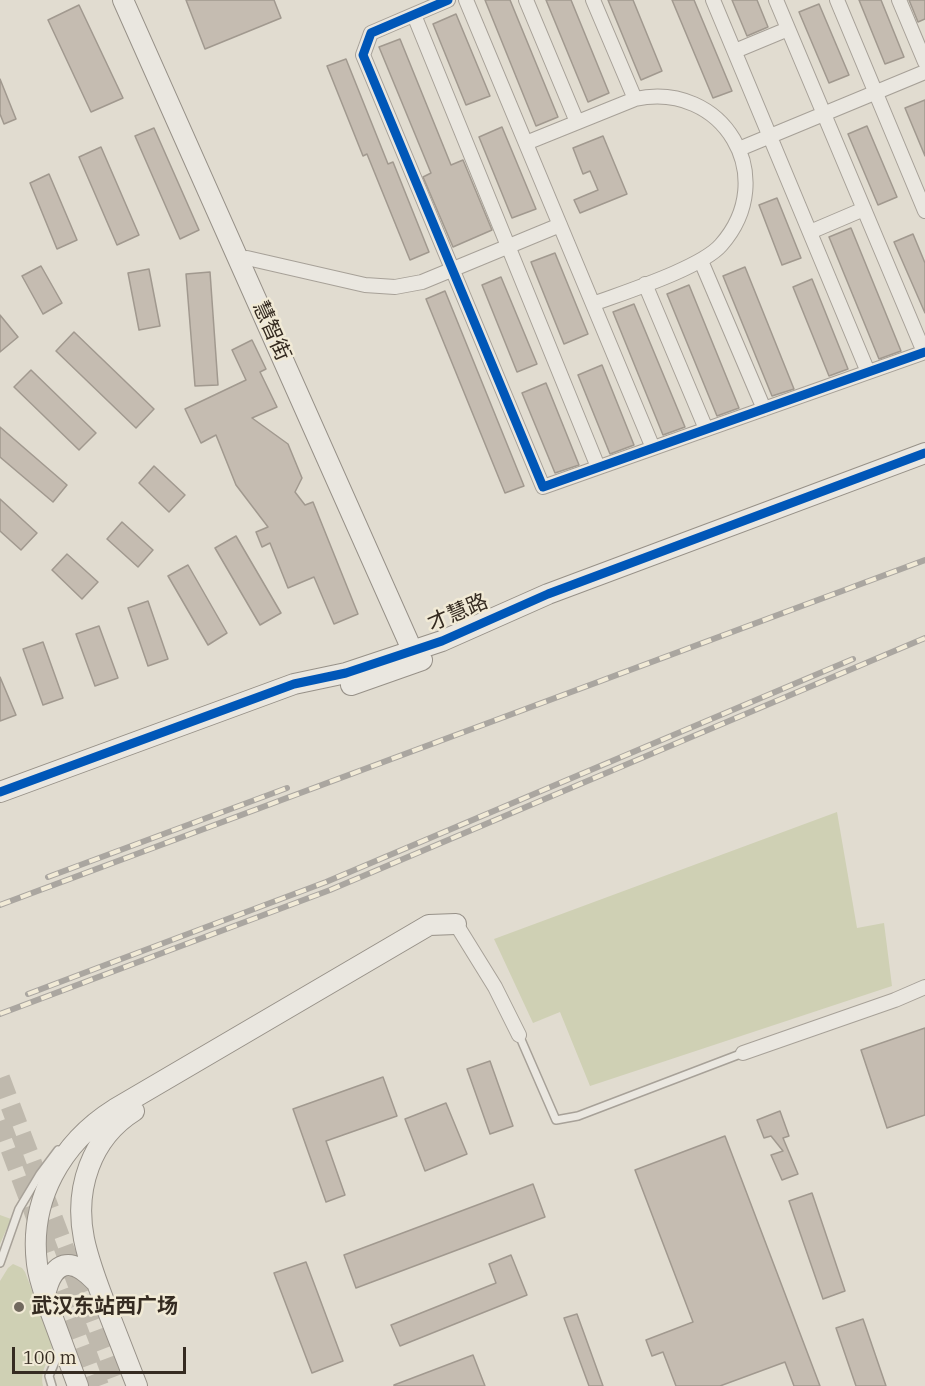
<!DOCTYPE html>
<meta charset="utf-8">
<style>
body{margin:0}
#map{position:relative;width:925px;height:1386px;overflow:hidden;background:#e1dcd0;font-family:"IBM Plex Serif",serif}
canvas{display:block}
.scale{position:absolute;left:12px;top:1347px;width:174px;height:27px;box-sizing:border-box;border:3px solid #352b21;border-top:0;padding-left:8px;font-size:18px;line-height:21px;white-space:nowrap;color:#352b21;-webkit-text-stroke:4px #f1ead6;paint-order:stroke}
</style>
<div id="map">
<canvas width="925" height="1386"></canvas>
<div class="scale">100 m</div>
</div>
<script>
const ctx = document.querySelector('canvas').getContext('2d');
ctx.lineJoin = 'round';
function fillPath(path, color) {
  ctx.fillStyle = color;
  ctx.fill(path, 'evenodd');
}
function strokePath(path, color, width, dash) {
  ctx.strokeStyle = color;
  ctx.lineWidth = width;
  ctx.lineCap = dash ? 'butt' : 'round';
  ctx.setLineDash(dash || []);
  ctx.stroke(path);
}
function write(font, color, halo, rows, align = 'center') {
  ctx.font = font + ' "IBM Plex Serif","Noto Sans SC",serif';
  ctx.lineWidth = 5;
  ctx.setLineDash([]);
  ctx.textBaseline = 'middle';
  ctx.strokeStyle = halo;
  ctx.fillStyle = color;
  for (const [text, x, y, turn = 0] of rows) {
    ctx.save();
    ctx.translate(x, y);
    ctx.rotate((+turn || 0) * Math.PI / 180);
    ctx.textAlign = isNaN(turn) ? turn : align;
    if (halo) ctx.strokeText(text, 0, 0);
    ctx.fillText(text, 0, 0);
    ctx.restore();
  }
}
const green = new Path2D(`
 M837 812 857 928 884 923 892 986 590 1086 560 1012 533 1023 494 939Z
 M0 1215 11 1219 0 1244Z
 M13 1264 22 1268 25 1272 52 1342C53 1360 39 1366 43 1386H0V1281L8 1268Z`);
const building = new Path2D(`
 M186 0H274L281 18 205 49Z
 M485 0H510L558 117 536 126Z
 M546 0H571L609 93 588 102Z
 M608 0H633L662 71 641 80Z
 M672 0H694L732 91 713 98Z
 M732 0H757L768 27 747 36Z
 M859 0H881L904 57 885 64Z
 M909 0H925V19L918 22Z
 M819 4 849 75 829 83 799 12Z
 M79 5 123 98 91 112 48 20Z
 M456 14 490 96 466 105 433 24Z
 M400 39 451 165 463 160 492 230 453 247 423 177 431 173 379 47Z
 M346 59 388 164 393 162 429 252 410 260 367 154 363 156 327 66Z
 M0 79 16 119 4 124 0 114Z
 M925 100V156L905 108Z
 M867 126 897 197 878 205 848 134Z
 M502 127 536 209 512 218 479 137Z
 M154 128 199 230 180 239 135 136Z
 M603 136 627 194 580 213 574 200 598 190 590 171 583 174 573 148Z
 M101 147 139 235 117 245 79 157Z
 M49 174 77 240 57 249 30 183Z
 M777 198 801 258 782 265 759 205Z
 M851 228 901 351 879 359 829 237Z
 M913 234 925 263V313L894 242Z
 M555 253 588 334 564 344 531 262Z
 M41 266 62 303 43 314 22 276Z
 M745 267 794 389 772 396 723 276Z
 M149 269 160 326 139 330 128 273Z
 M210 272 218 385 195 386 186 274Z
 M501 277 537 364 517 372 482 285Z
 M812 279 848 369 829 376 793 287Z
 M689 285 739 408 717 416 667 294Z
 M445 291 524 486 505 493 426 299Z
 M634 304 685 427 663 435 613 312Z
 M0 315 18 337 0 352Z
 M74 332 154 409 136 428 56 351Z
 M252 340 266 369 260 372 277 407 252 418 288 444 302 478 295 492 305 505 313 502 358 614 334 624 314 577 288 588 270 543 262 547 256 532 268 527 236 485 216 435 201 443 185 409 246 380 232 350Z
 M602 365 634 445 610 454 578 375Z
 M31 370 96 433 79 450 14 387Z
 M546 383 579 465 555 473 522 393Z
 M0 427 67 485 53 502 0 457Z
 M154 466 185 495 169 512 139 483Z
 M0 499 37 533 21 550 0 531Z
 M122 522 153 550 138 567 107 539Z
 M236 536 281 613 260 625 215 548Z
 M67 554 98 582 82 599 52 570Z
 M188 565 227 633 208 645 168 576Z
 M148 601 168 659 148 666 128 608Z
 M99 626 118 678 95 686 76 634Z
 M43 642 63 698 43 705 23 649Z
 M0 677 16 715 0 721Z
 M925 1028V1115L887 1128 861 1050Z
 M490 1061 513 1126 490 1134 467 1069Z
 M383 1077 397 1116 326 1141 345 1195 326 1202 293 1109Z
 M446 1103 467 1154 425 1171 405 1119Z
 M780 1111 789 1136 783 1138 798 1174 782 1180 771 1155 783 1151 771 1136 764 1138 757 1120Z
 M725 1136 820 1386H794L785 1362 720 1386H676L663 1352 652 1356 646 1340 693 1322 635 1170Z
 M533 1184 545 1217 356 1288 344 1255Z
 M812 1193 845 1291 823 1299 789 1201Z
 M511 1255 527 1295 400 1346 391 1325 496 1283 489 1264Z
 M306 1262 343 1361 312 1373 274 1273Z
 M577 1314 603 1386H589L564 1318Z
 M863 1319 886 1386H856L836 1328Z
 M473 1355 485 1386H394V1385Z`);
const secondaryTunnel = new Path2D(`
 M0 1078 116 1386
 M0 1121 99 1386`);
const lane = new Path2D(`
 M519 1035 556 1120 578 1116 743 1053
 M0 1263 19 1209 40 1174 58 1150
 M52 1386 49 1376 60 1350`);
const street = new Path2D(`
 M448 0 371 33 363 55 543 487 925 352
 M466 0 653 448
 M526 0 577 122
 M593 0 635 99
 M713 0 868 372
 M776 0 924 352
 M837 0 925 211
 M899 0 925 62
 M414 15 598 467
 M735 51 788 29
 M526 143 635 99C723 80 781 177 721 245 701 268 625 292 593 304
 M739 149 925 72
 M810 232 864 209
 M247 258 365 285 395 287 422 282 560 225
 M701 261 764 409
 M645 284 706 429
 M456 924 495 987 519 1035
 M743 1053 895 1000 925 987`);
const secondary = new Path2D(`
 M123 0 417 661
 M351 685 422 660
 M0 792 294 684 346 673 442 641 548 594 925 453
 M134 1111C91 1138 74 1189 84 1239 89 1263 98 1286 107 1309 117 1334 127 1360 137 1386
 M45 1295C53 1260 71 1256 95 1281
 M78 1386C69 1362 60 1337 51 1313 46 1297 39 1281 37 1264 29 1200 61 1143 115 1109L429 925 456 924`);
const rail = new Path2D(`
 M48 877 287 788
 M0 905 925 560
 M28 994 326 882 853 659
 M0 1014 330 890 925 638`);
const cycleway = new Path2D(`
 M448 0 371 33 363 55 543 487 925 352
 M0 792 294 684 346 673 442 641 548 594 925 453`);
const markers = [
 [19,1307,6,"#71695e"]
];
const streetNames = [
 ["慧智街",271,331,66],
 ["才慧路",458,613,-23]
];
const poiNames = [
 ["武汉东站西广场",31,1307]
];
fillPath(green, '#cfd0b4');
fillPath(building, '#c5bcb1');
strokePath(building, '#a1998f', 1.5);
strokePath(secondaryTunnel, '#bfb9ad', 20, [20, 10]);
strokePath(lane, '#a7a198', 10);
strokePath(street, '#a7a198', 16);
strokePath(secondary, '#979188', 22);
strokePath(lane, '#eae7e0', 7);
strokePath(street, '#eae7e0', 14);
strokePath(secondary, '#eae7e0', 20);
strokePath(rail, '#aaa6a0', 6);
strokePath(rail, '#f1ead6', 4, [11]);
strokePath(cycleway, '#0057b8', 9);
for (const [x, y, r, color] of markers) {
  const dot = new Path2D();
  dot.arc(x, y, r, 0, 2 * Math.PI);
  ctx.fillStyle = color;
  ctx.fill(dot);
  strokePath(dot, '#f1ead6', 2);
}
write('21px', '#352b21', '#f1ead6', streetNames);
write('bold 21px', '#352b21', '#f1ead6', poiNames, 'left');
</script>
